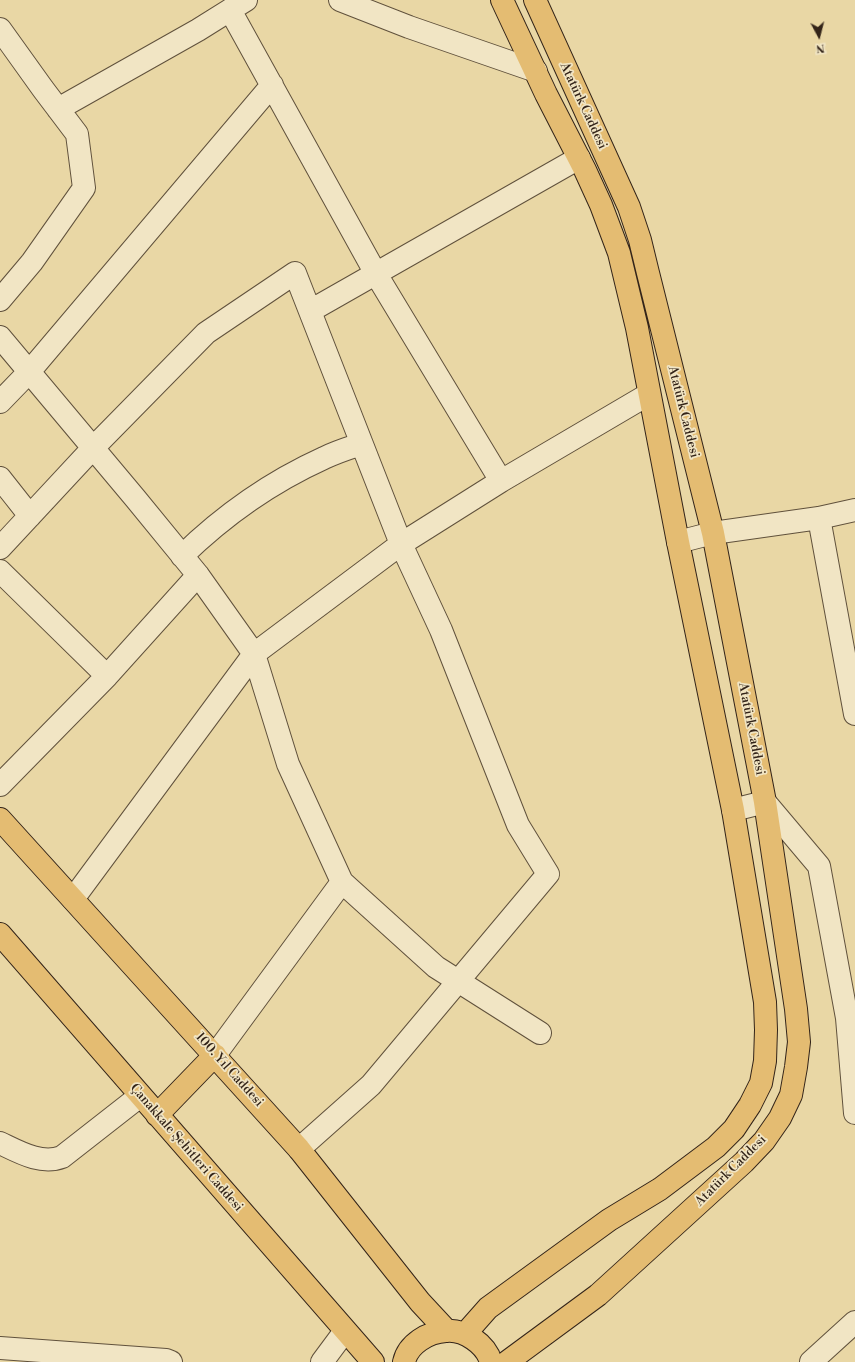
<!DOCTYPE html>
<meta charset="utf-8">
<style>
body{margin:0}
#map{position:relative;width:855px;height:1362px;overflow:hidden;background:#e9d7a5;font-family:"Libre Bodoni",serif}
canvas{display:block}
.north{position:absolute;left:799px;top:16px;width:40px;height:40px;-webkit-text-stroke:3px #f1e5c4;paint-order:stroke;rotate:173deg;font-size:11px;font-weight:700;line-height:16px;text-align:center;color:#332419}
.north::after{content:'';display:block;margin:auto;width:14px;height:18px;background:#332419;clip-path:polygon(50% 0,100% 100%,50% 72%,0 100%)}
</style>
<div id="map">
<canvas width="855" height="1362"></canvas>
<div class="north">N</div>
</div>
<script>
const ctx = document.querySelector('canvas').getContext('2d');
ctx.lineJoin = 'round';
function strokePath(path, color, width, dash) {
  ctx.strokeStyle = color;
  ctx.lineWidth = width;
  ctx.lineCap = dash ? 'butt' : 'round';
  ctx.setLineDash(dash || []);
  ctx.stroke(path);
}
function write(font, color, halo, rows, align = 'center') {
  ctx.font = font + ' "Libre Bodoni",serif';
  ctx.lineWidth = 3.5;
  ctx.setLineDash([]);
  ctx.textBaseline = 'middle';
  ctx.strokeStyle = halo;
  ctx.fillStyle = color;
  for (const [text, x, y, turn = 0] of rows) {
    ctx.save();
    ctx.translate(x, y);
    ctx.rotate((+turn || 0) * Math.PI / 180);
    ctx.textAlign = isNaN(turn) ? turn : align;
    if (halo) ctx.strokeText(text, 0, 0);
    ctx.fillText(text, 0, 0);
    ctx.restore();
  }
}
const minor = new Path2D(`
 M340 0 409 27 536 71
 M230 10 376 274 501 481
 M0 29 43 89 77 134 84 188 32 262 0 300
 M58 109 198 30 246 0
 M310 311 579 158
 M0 337 135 498 198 575 254 654 288 764 342 882 436 967 540 1033
 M0 402 29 372 272 85
 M0 478 30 516
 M819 518 855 714
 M678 542 713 533 819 518 855 510
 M0 548 93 448 206 333 295 273 401 544 441 630 518 825 548 874 371 1085 299 1149
 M182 556C224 515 271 482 324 458 336 452 349 448 361 444
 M0 571 107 676
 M0 785 107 676 198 575
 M733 810 765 802 819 866 847 1018 855 1113
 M73 899 254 654 401 544 501 481 649 394
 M215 1055 342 882
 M0 1143C19 1152 41 1165 62 1157L140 1096
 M0 1348 166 1360 171 1362
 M322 1362 345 1331
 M811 1362 855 1322`);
const major = new Path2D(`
 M0 819 299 1149 420 1302 446 1330
 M0 934 373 1362
 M157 1115 215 1055
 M465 1334 488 1308 609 1220 660 1189 716 1147 734 1129 750 1105 761 1083 765 1061 766 1030 765 1002 733 810 678 542 637 328 619 253 601 205 585 170 546 94 502 0
 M404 1362C408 1344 428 1332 446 1331 464 1329 486 1344 491 1362
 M507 1362 598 1295 744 1162 764 1141 780 1118 791 1095 796 1067 799 1042 796 1009 765 802 713 533 648 273 640 240 629 207 535 0`);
const streetNames = [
 ["Atatürk Caddesi",583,106,65],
 ["Atatürk Caddesi",683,412,76],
 ["Atatürk Caddesi",751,729,79],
 ["100. Yıl Caddesi",229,1070,48],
 ["Çanakkale Şehitleri Caddesi",186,1148,49],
 ["Atatürk Caddesi",731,1171,-45]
];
strokePath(minor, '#60513c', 24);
strokePath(major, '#332419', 24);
strokePath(minor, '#f1e5c4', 22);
strokePath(major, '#e4bc72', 22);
write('13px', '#332419', '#f1e5c4', streetNames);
</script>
